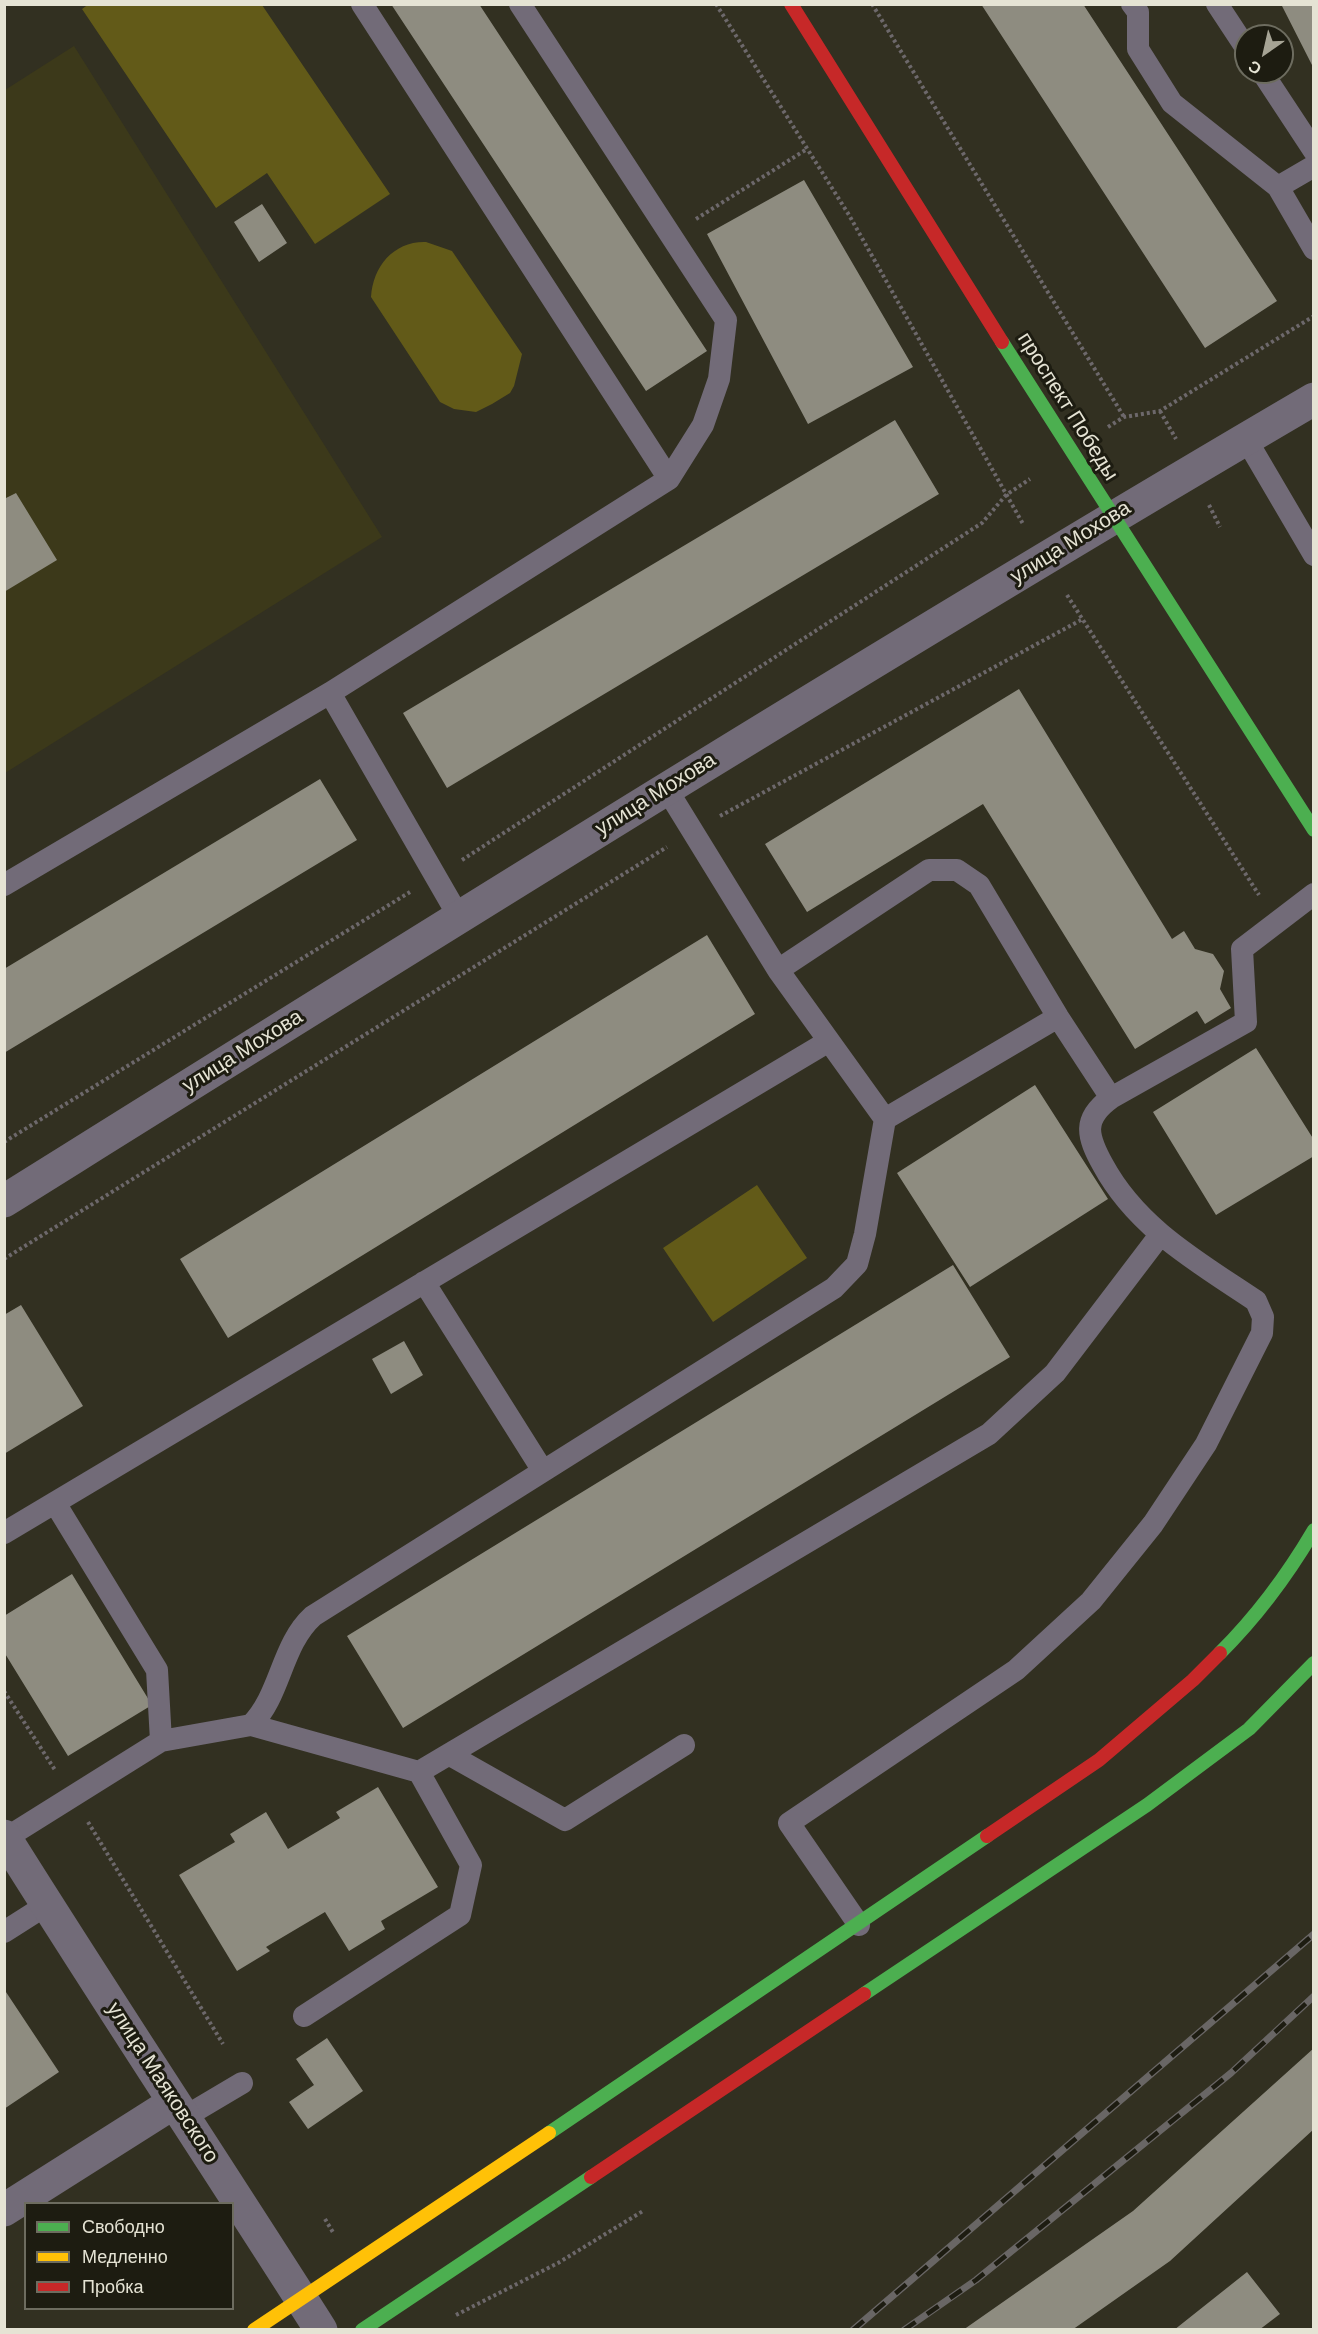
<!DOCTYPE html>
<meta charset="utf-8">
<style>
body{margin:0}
#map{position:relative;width:1318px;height:2334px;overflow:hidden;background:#323021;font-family:"DM Sans",sans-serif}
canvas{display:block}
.frame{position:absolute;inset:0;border:6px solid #e5e3d4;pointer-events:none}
.legend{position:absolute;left:24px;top:2202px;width:210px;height:108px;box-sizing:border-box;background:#1d1c11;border:2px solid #6d6c5f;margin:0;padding:8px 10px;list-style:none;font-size:18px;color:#e5e3d4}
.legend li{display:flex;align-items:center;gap:12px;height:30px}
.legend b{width:30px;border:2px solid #6d6c5f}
.north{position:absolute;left:1234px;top:24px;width:60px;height:60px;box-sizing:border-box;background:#1d1c11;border:2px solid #6d6c5f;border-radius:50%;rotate:214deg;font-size:16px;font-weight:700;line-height:24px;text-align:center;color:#e5e3d4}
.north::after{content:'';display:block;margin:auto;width:21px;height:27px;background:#a6a495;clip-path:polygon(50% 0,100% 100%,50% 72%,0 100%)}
</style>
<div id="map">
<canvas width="1318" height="2334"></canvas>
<div class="frame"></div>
<ul class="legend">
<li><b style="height:8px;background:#4caf50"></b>Свободно</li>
<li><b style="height:8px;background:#ffc107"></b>Медленно</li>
<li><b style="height:8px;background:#c62828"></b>Пробка</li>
</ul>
<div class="north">С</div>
</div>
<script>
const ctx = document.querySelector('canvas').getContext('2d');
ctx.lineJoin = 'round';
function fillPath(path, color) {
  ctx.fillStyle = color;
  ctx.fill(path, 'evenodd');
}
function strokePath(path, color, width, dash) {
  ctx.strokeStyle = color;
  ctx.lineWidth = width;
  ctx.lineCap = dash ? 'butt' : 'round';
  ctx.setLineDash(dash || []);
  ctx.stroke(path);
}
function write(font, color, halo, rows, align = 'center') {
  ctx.font = font + ' "DM Sans",sans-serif';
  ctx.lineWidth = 6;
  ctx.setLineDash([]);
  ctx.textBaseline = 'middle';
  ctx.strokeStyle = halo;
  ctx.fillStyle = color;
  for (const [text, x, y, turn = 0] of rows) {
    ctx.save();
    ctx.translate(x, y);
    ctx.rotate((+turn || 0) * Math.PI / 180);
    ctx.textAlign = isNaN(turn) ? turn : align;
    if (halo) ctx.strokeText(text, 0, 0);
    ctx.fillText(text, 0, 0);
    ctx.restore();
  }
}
const built = new Path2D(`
 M74 46 382 537 5 773V90Z`);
const green = new Path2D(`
 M89 4 262 5 390 194 315 244 267 173 216 208 82 9Z
 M426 242 452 251 522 354 514 386 510 393 492 404 476 412 454 409 440 402 371 297C373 266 394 241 426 242Z
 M757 1185 807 1258 713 1322 663 1248Z`);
const building = new Path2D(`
 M391 4H479L707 351 646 391Z
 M981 4H1083L1277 301 1205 348Z
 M1281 4H1314V64L1312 65Z
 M804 180 913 367 808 424 707 234Z
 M262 204 287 243 259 262 234 222Z
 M895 420 939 494 447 788 403 713Z
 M16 493 57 560 4 592V499Z
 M1019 689 1172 939 1184 931 1195 949 1213 954 1224 971 1220 989 1231 1008 1205 1024 1197 1011 1135 1049 983 804 807 912 765 844Z
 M320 779 357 840 4 1053V969Z
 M707 935 755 1014 228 1338 180 1259Z
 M1256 1048 1314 1140V1156L1216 1215 1153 1112Z
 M1035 1085 1108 1199 970 1287 897 1173Z
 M953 1265 1010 1357 403 1728 347 1636Z
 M21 1305 83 1406 4 1454V1315Z
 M404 1341 423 1375 391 1394 372 1359Z
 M72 1574 152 1705 68 1756 4 1652V1616Z
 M378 1787 438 1887 381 1921 385 1929 349 1951 325 1912 266 1947 270 1951 237 1971 179 1875 235 1842 230 1834 266 1812 288 1849 340 1818 336 1812Z
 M4 1989 59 2072 4 2109Z
 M327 2038 363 2091 308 2129 289 2102 314 2085 296 2059Z
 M1314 2048V2129L1170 2261 1072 2330H963L1133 2211Z
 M1247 2272 1280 2314 1259 2330H1174Z`);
const path = new Path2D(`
 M716 4 849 215 1023 524
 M872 4 1124 417
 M696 219 807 149
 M1160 411 1176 439
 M1108 427 1124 417 1160 411 1314 316
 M1209 505 1220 527
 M1067 595 1259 895
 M720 816 1081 620
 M462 860 982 523 1006 495 1030 479
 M4 1142 410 892
 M4 1259 667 847
 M4 1691 55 1770
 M88 1822 223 2044
 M325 2219 334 2234
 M456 2315 558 2263 643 2211`);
const lane = new Path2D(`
 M362 4 669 479
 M1132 4 1138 12V49L1172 103 1278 187 1314 249
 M1217 4 1246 48
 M1262 72 1314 151
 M1278 187 1314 166
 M1246 439 1314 555
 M330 693 459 917
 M4 885 330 693 669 479 703 425 719 379 726 320 520 4
 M778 970 929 870H957L979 885 1058 1017 1111 1098 1246 1022 1242 949 1314 894
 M885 1119 1058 1017
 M424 1282 543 1471
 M55 1503 157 1670 161 1741
 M4 1533 829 1041
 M251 1725 419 1772 989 1434 1055 1373 1160 1235
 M450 1755 565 1820 684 1745
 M6 1838 161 1741 251 1725C281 1695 281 1645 313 1616L834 1288 857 1264 865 1234 885 1119 778 970 666 788
 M859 1925 789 1823 1016 1670 1091 1601 1153 1524 1206 1444 1262 1333 1263 1317 1256 1301C1198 1262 1137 1228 1103 1165 1087 1136 1082 1119 1111 1098
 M4 1932 48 1904
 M304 2016 460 1915 471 1865 419 1772
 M183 2118 242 2083`);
const street = new Path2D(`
 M4 1201C438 930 872 658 1314 399
 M4 1836C108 2002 216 2165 321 2330
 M4 2210 173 2103`);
const fast = new Path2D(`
 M1002 342 1314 830
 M1220 1653C1257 1616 1287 1576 1314 1530
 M864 1994 1147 1805 1249 1729 1314 1663
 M549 2133 987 1836
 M362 2330 591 2177`);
const slow = new Path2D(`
 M254 2330 549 2133`);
const jam = new Path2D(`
 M791 4 1002 342
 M987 1836 1099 1760 1193 1680 1220 1653
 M591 2177 864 1994`);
const rail = new Path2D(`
 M853 2330 1314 1934
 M904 2330 976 2280 1231 2073 1314 1996`);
const streetNames = [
 ["проспект Победы",1067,407,58],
 ["улица Мохова",1071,543,-32],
 ["улица Мохова",656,795,-32],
 ["улица Мохова",243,1052,-32],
 ["улица Маяковского",162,2083,57]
];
fillPath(built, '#3c391a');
fillPath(green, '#625a18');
fillPath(building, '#8e8c80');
strokePath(path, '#6d686b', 4, [3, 3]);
strokePath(lane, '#726b78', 22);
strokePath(street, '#726b78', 33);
strokePath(fast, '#4caf50', 14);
strokePath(slow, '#ffc107', 14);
strokePath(jam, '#c62828', 14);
strokePath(rail, '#696665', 7);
strokePath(rail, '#1d1c11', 4.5, [14]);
write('21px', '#e5e3d4', '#1d1c11', streetNames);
</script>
